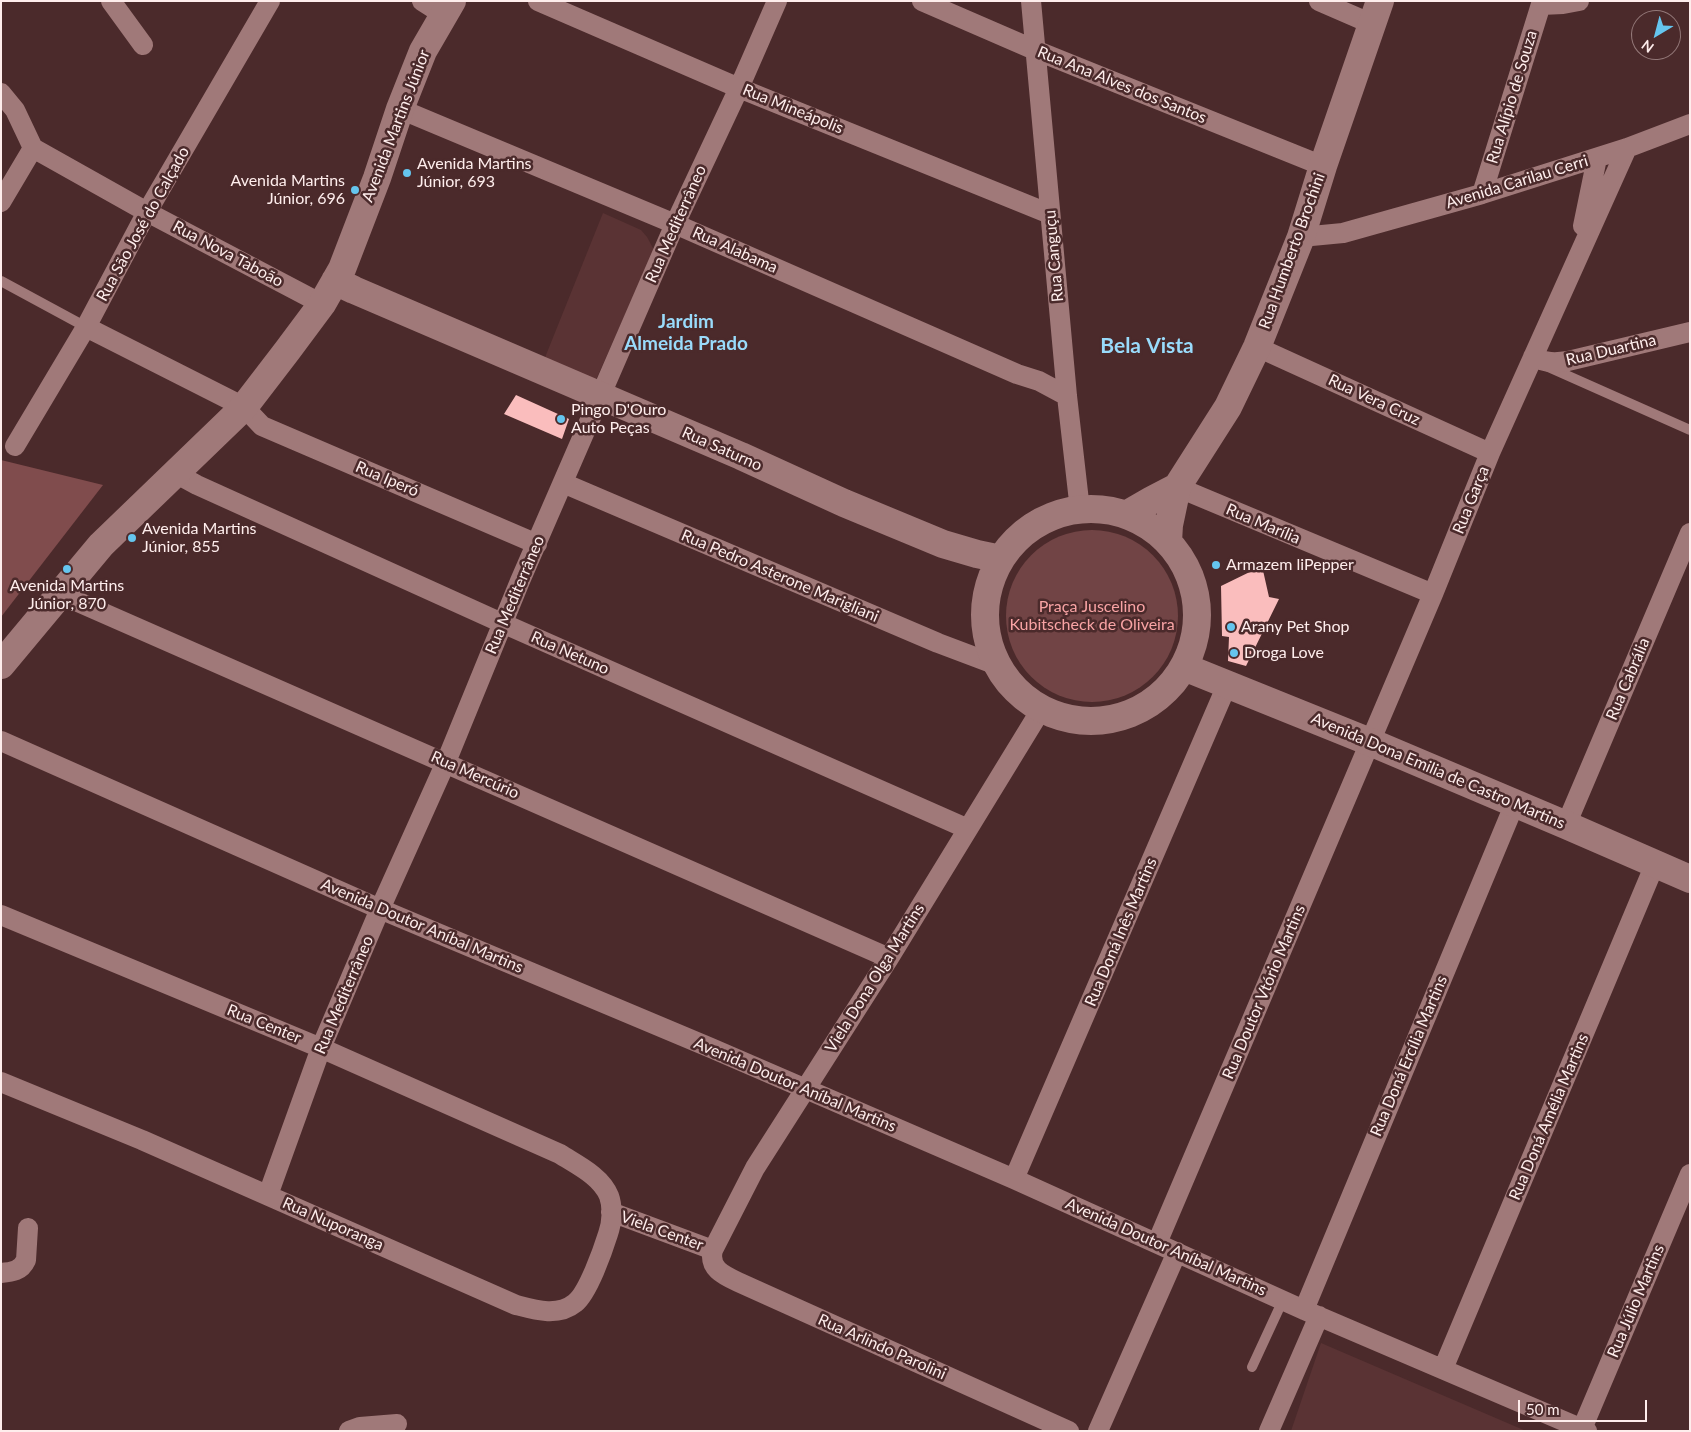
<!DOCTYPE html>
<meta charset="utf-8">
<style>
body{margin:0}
#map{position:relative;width:1691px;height:1432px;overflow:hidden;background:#4b2a2b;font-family:Lato,sans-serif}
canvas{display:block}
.frame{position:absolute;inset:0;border:2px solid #feedec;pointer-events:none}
.north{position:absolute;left:1631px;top:10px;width:50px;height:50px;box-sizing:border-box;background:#4b2a2b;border:1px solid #937878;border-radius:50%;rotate:217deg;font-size:14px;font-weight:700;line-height:20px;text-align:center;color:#feedec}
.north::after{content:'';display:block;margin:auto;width:18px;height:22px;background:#65c5ee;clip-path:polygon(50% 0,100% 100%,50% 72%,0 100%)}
.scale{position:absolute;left:1518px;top:1400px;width:129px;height:22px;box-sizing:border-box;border:2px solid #feedec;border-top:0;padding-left:6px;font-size:15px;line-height:18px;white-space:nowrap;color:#feedec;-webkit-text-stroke:4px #4b2a2b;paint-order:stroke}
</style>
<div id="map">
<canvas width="1691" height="1432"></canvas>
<div class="frame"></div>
<div class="north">N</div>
<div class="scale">50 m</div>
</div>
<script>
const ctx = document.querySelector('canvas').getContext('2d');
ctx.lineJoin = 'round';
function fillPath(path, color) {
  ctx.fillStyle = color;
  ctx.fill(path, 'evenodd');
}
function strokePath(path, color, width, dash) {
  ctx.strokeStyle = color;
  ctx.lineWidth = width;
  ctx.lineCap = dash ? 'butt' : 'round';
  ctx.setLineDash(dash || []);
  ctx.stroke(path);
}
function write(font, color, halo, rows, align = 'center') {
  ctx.font = font + ' Lato,sans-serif';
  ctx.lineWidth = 5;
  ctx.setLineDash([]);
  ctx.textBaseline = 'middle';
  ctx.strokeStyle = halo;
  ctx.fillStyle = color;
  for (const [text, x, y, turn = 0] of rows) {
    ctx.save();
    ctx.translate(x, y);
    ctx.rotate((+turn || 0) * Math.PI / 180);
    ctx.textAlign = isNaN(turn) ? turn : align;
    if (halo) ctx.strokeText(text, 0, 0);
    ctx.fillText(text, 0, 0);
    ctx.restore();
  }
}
const built = new Path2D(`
 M603 213 641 230 647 237 654 250 595 382 544 360Z
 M1321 1343 1526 1431H1291Z`);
const green = new Path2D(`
 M1006 616a86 86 0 1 1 172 0a86 86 0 1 1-172 0Z`);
const forest = new Path2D(`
 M1 460 103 485 1 617Z`);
const building = new Path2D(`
 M516 395 569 419 562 439 504 414Z
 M1262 566 1269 597 1279 599 1246 666 1228 661 1229 637 1222 636 1221 586Z`);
const lane = new Path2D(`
 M1 281 86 327
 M1546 366 1690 430
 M1252 1367 1283 1300`);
const street = new Path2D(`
 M111 1 143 45
 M422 1 444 15
 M538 1 739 88 1050 214
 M922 1 1035 50 1323 166
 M1031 1 1067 396 1080 510
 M1319 1 1372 24
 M1541 5 1563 4 1579 1
 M1 93 15 110 33 148 147 212 322 304
 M400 109 675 224 1017 374 1039 381 1067 396
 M1482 194 1542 1
 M1 202 33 148
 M1583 226 1597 158
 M1301 237 1343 233 1482 194 1627 148 1690 124
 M86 327 244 407 262 426 537 544
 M1257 347 1490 453
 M1533 357C1546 363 1555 363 1568 361L1690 332
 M15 446 86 327 147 212 270 1
 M175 473 197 485 502 623 968 829
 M563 483 938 643 999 666
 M1177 487 1433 594
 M60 594 889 958
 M1042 708 889 958 755 1168 713 1250C708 1268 723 1275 738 1282L1069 1431
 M1 741 380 909 711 1048 1014 1179 1304 1310 1587 1431
 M1566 825 1690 533
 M1 915 321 1048 560 1154C577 1165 601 1176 609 1196 613 1207 612 1223 608 1234 603 1250 588 1293 575 1303 558 1317 535 1310 516 1305L142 1140 1 1082
 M1014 1179 1227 685
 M268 1195 321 1048 380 909 446 762 520 581 675 224 739 88 777 1
 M611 1212 713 1250
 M1157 1243 1433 594 1490 453 1627 148
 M1 1273C12 1272 21 1271 26 1260L28 1228
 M1304 1310 1515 803
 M1443 1369 1655 864
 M1582 1429 1690 1174
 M349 1431 360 1427 397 1424
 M1098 1431 1177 1252
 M1269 1431 1319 1316`);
const secondary = new Path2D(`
 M335 281 354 290 741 456 844 503 943 544 977 554 1001 559
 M985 615a106 106 0 1 1 212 0a106 106 0 1 1-212 0Z
 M1126 515 1152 500 1177 487
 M1168 542 1169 525 1177 487 1228 407 1257 347 1301 237 1323 166 1380 1
 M1 665 101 545 244 407 287 351 322 304 342 269 377 178 400 109 423 51 452 1
 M1184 667 1370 742 1566 825 1690 879`);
const markers = [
 [407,173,5,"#65c5ee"],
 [355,190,5,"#65c5ee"],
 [561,419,5,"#65c5ee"],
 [132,538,5,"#65c5ee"],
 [1216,565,5,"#65c5ee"],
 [67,569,5,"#65c5ee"],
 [1231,627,5,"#65c5ee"],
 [1234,653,5,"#65c5ee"]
];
const streetNames = [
 ["Rua Ana Alves dos Santos",1122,85,22],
 ["Rua Alípio de Souza",1512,97,-73],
 ["Rua Mineápolis",793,109,22],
 ["Avenida Martins Júnior",396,126,-69],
 ["Avenida Carilau Cerri",1517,182,-17],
 ["Rua São José do Calçado",143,224,-61],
 ["Rua Mediterrâneo",676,224,-66],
 ["Rua Alabama",735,250,24],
 ["Rua Humberto Brochini",1292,251,-70],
 ["Rua Nova Taboão",228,254,28],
 ["Rua Canguçu",1054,256,-95],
 ["Rua Duartina",1611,350,-13],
 ["Rua Vera Cruz",1374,400,25],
 ["Rua Saturno",722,449,24],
 ["Rua Iperó",387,479,23],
 ["Rua Garça",1471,500,-68],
 ["Rua Marília",1263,524,23],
 ["Rua Pedro Asterone Marigliani",780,576,23],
 ["Rua Mediterrâneo",515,595,-67],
 ["Rua Netuno",570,653,24],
 ["Rua Cabrália",1628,679,-67],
 ["Avenida Dona Emilia de Castro Martins",1438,771,23],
 ["Rua Mercúrio",475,775,24],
 ["Avenida Doutor Aníbal Martins",422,926,23],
 ["Rua Doná Inês Martins",1121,932,-67],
 ["Viela Dona Olga Martins",875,978,-58],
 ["Rua Doutor Vtório Martins",1264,992,-67],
 ["Rua Mediterrâneo",344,995,-67],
 ["Rua Center",264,1024,22],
 ["Rua Doná Ercília Martins",1409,1056,-67],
 ["Avenida Doutor Aníbal Martins",795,1085,23],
 ["Rua Doná Amélia Martins",1549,1117,-67],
 ["Rua Nuporanga",333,1224,24],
 ["Viela Center",662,1231,20],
 ["Avenida Doutor Aníbal Martins",1166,1247,24],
 ["Rua Júlio Martins",1636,1301,-67],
 ["Rua Arlindo Parolini",882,1347,24]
];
const poiNames = [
 ["Avenida Martins",417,164],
 ["Júnior, 693",417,182],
 ["Avenida Martins",345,181,"right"],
 ["Júnior, 696",345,199,"right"],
 ["Pingo D'Ouro",571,410],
 ["Auto Peças",571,428],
 ["Avenida Martins",142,529],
 ["Júnior, 855",142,547],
 ["Armazem liPepper",1226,565],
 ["Avenida Martins",67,586,"center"],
 ["Júnior, 870",67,604,"center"],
 ["Arany Pet Shop",1241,627],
 ["Droga Love",1244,653]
];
const parkNames = [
 ["Praça Juscelino",1092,607],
 ["Kubitscheck de Oliveira",1092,625]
];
const quarterNames = [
 ["Jardim",686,322],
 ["Almeida Prado",686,344]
];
const districtNames = [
 ["Bela Vista",1147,346]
];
fillPath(built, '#5a3334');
fillPath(green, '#714445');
fillPath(forest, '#804c4d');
fillPath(building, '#fabdbd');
strokePath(lane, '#a07979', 10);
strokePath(street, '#a07979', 20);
strokePath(secondary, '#a07979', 28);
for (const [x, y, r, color] of markers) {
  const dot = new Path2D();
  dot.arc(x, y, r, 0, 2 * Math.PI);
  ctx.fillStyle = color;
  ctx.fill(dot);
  strokePath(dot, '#4b2a2b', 2);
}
write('16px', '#feedec', '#4b2a2b', streetNames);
write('16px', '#feedec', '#4b2a2b', poiNames, 'left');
write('16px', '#f9a4a5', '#4b2a2b', parkNames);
write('bold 19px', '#99dbfb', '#4b2a2b', quarterNames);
write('bold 21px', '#99dbfb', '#4b2a2b', districtNames);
</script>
